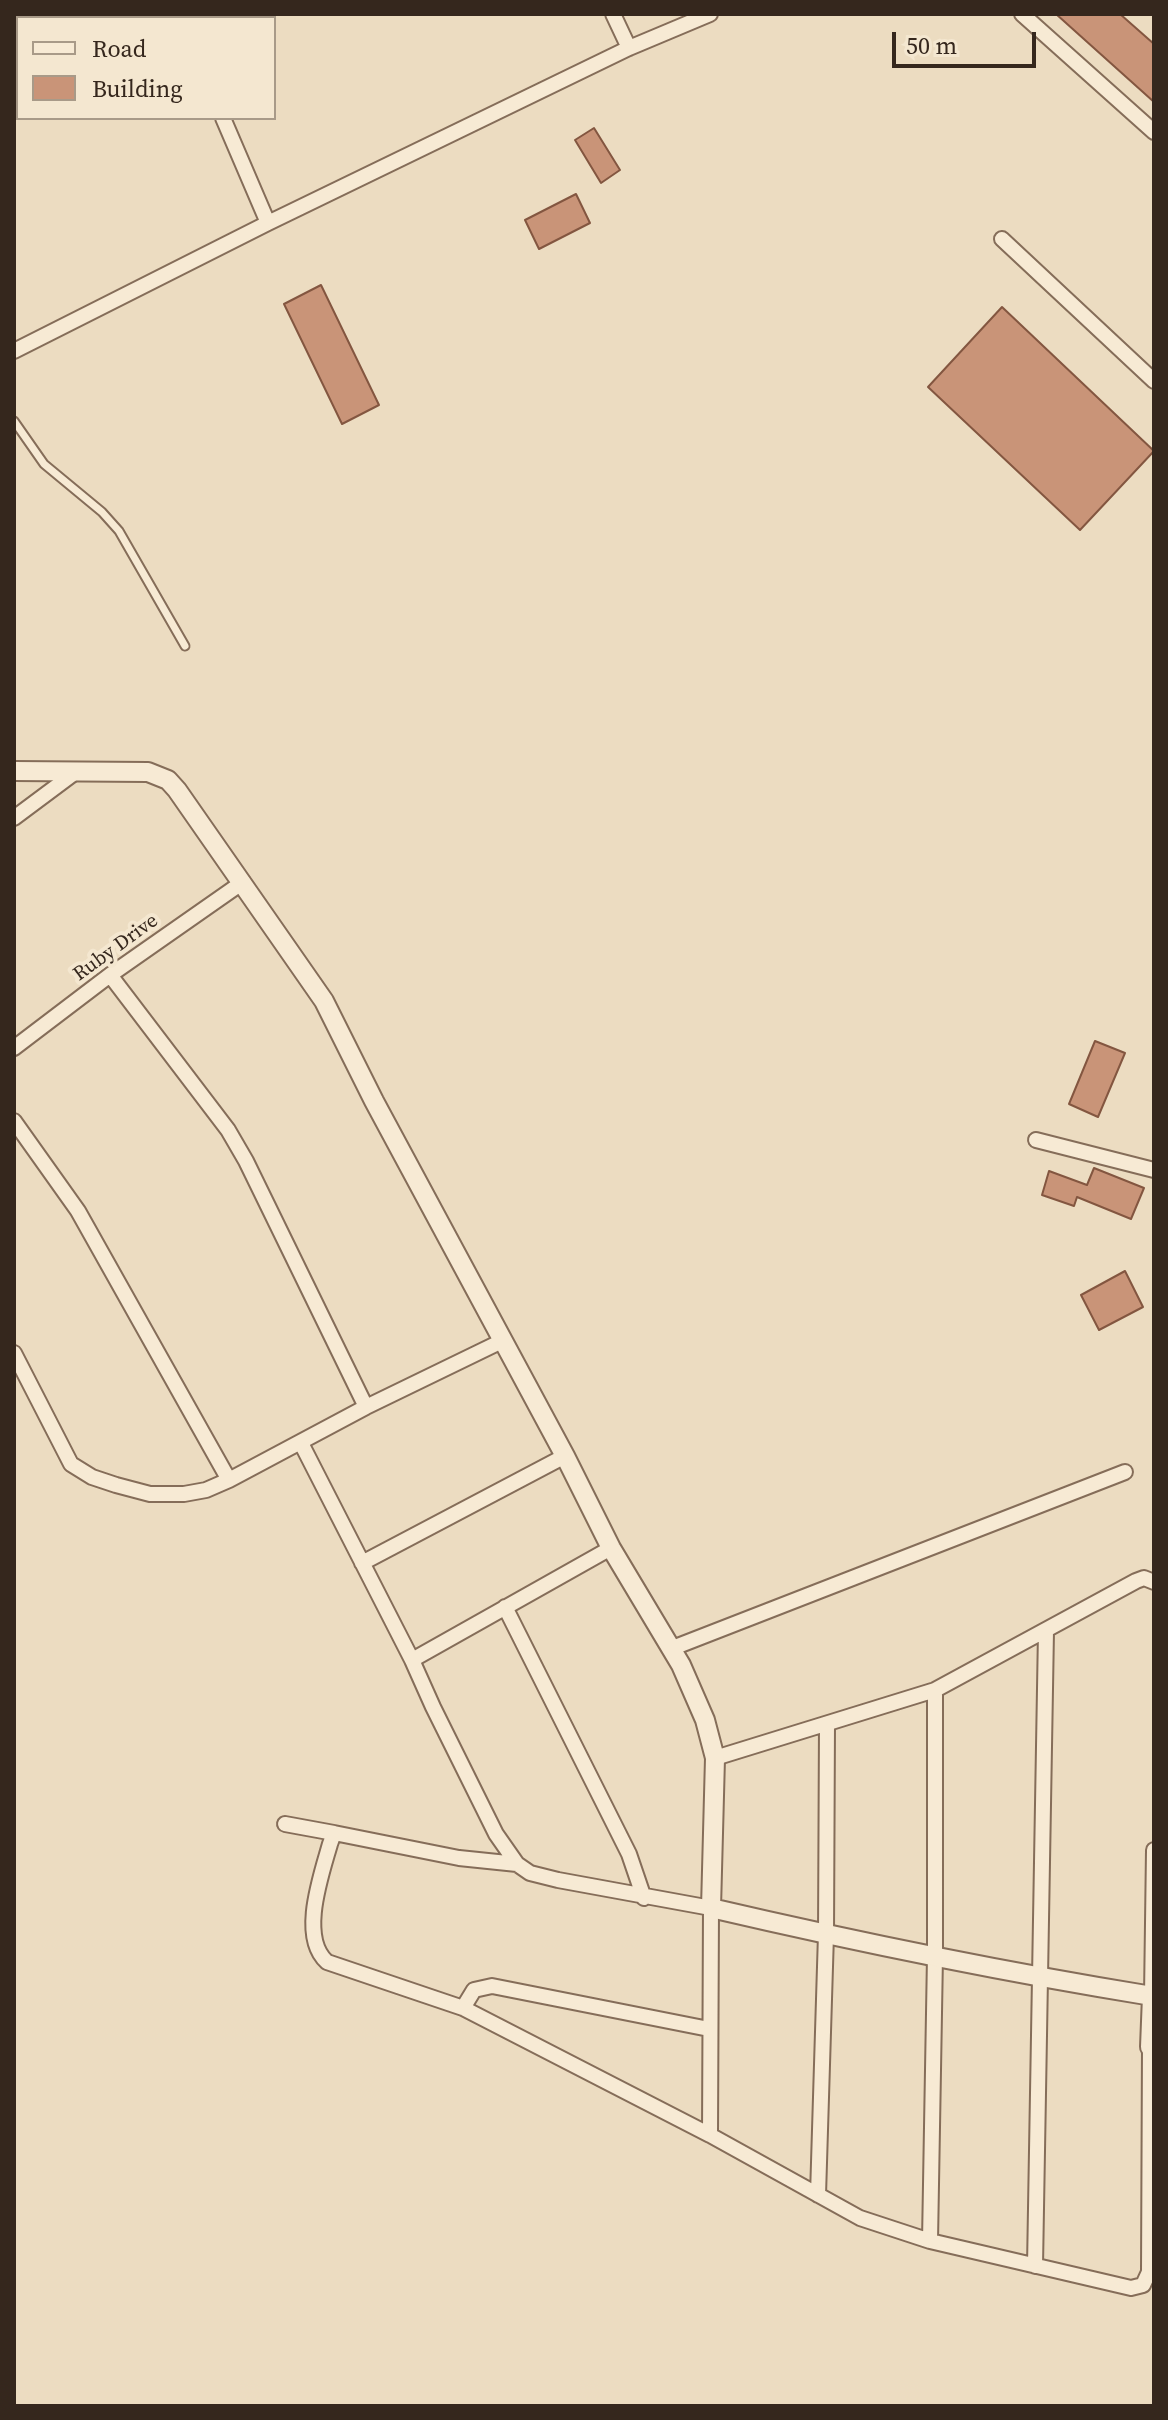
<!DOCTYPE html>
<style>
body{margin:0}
#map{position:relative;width:1168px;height:2420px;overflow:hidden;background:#ecdcc1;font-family:"Source Serif 4",serif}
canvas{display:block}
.frame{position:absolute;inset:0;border:16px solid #35271d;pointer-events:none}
.legend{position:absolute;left:16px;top:16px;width:260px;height:104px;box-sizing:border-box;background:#f4e7d0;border:2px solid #a89a88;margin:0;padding:10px 14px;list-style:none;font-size:24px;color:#35271d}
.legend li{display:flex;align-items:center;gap:16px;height:40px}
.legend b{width:40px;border:2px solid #a89a88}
.scale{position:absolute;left:892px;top:32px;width:144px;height:36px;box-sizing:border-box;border:4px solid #35271d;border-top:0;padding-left:10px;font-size:24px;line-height:28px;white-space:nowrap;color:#35271d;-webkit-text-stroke:6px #f4e7d0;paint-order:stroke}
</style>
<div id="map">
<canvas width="1168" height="2420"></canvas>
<div class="frame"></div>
<ul class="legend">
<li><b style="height:10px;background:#f7ead4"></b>Road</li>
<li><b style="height:22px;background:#c99478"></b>Building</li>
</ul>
<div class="scale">50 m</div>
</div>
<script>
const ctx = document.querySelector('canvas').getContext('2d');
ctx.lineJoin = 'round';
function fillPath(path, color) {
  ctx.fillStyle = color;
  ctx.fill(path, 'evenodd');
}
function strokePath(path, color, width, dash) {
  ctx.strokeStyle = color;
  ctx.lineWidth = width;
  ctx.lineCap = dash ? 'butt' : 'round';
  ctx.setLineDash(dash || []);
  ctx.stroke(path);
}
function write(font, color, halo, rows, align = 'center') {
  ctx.font = font + ' "Source Serif 4",serif';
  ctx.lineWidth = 8;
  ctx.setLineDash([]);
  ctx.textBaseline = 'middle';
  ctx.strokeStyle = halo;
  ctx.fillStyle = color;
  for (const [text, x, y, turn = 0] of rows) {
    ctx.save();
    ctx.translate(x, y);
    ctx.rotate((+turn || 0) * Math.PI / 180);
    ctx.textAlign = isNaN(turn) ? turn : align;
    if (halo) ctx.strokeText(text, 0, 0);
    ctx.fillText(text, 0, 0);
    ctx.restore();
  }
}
const building = new Path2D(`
 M1056 14H1120L1154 44V102Z
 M594 128 620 170 601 183 575 140Z
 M576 194 590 223 539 249 525 220Z
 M321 285 379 405 342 424 284 304Z
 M1002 307 1154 451 1080 530 928 387Z
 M1095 1041 1125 1053 1098 1117 1069 1104Z
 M1094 1168 1144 1188 1131 1219 1077 1197 1074 1206 1042 1195 1049 1171 1087 1185Z
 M1125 1271 1143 1307 1099 1330 1081 1295Z`);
const service = new Path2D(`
 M14 421 44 464 102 512 119 531 185 646`);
const minor = new Path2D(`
 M179 14 181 18
 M613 14 629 48
 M1022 14 1154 132
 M145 18 153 14
 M14 82 18 80
 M223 118 268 223
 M1002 239 1154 381
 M14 351 268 223 629 48 710 14
 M14 818 77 771
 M110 975 228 1130 246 1161 366 1407
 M14 1048 110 975 243 882
 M14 1121 78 1211 229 1480
 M1036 1140 1154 1170
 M14 1353 71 1464 92 1477 116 1485 150 1494H184L206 1490 229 1480 366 1407 502 1341
 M301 1443 412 1660 433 1707 496 1834 517 1864 530 1873 558 1880 711 1908 710 2135
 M362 1563 565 1456
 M505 1607 629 1854 644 1898
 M670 1649 1125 1472
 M412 1660 611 1548
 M715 1758 935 1690 1136 1581 1144 1578 1154 1582
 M285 1824 334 1833
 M1152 1996 1154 1850
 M463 2008 327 1962C299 1937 321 1876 330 1844L334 1833 459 1858 517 1864
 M709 2029 492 1986 474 1990 463 2008 710 2135 860 2218 930 2241 1131 2288 1143 2285 1149 2272 1150 2047
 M818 2195 826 1934 827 1724
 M930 2241 935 1956V1690
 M1035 2266 1046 1631`);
const tertiary = new Path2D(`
 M14 771 148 772 168 780 177 790 324 1001 374 1101 565 1456 611 1548 681 1665 705 1720 715 1758 711 1908C857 1942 1004 1972 1152 1996L1150 2047 1154 2048`);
const streetNames = [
 ["Ruby Drive",116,948,-36]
];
fillPath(building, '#c99478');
strokePath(building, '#835640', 2);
strokePath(service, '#856d59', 11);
strokePath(minor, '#856d59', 18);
strokePath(tertiary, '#856d59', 22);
strokePath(service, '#f7ead4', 7);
strokePath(minor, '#f7ead4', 14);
strokePath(tertiary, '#f7ead4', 18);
write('20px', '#35271d', '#f4e7d0', streetNames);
</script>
